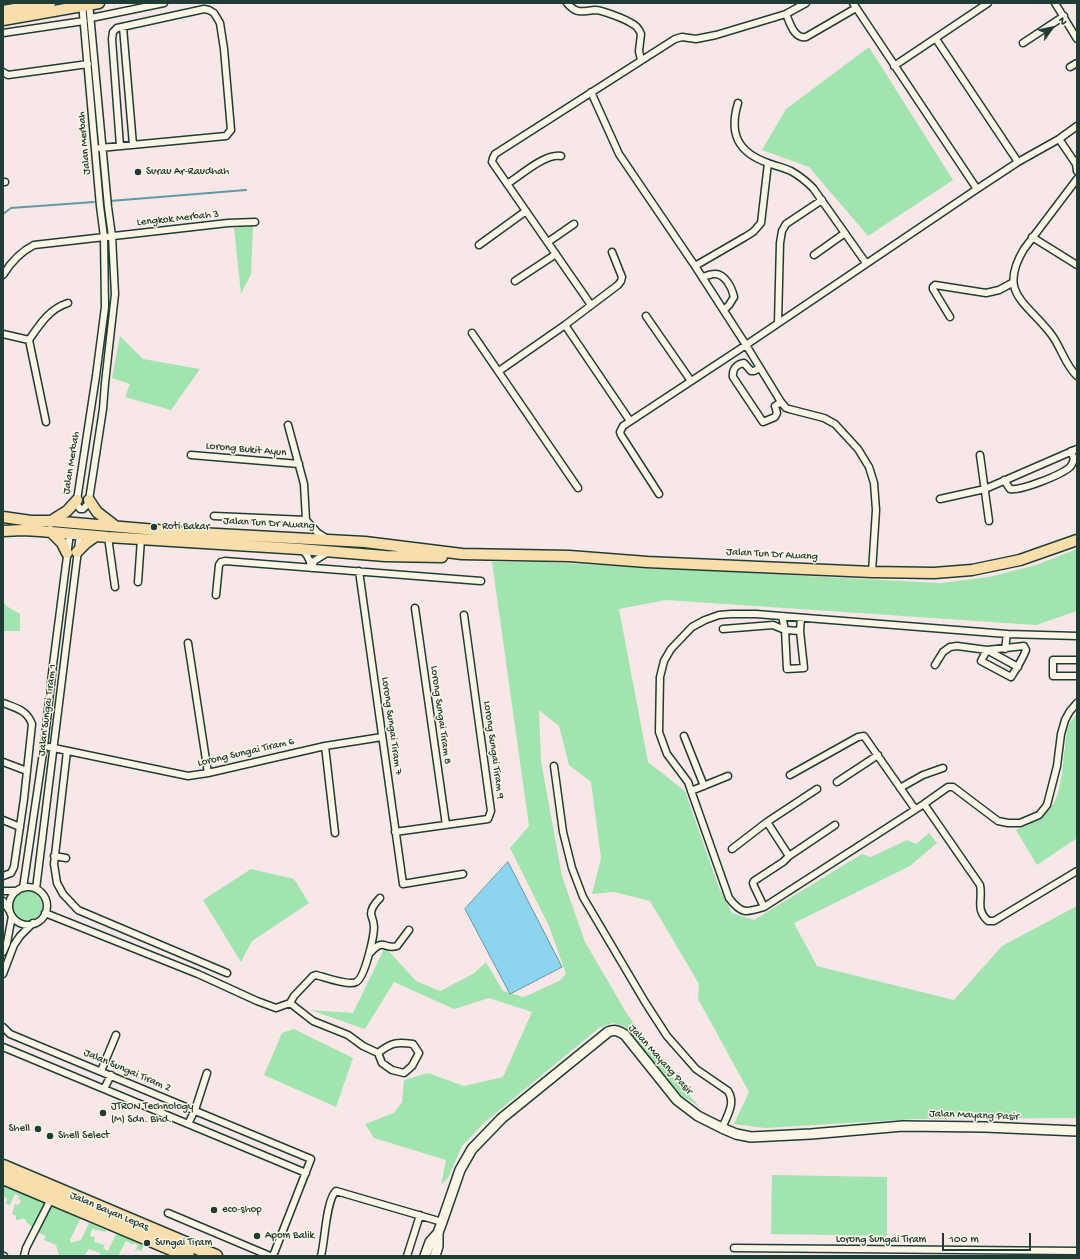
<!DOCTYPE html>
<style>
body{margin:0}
#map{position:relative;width:1080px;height:1259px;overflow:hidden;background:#f8e7e7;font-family:"Gochi Hand",sans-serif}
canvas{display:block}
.frame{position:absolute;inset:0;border:4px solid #1f3d34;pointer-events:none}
.north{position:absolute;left:1032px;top:8px;width:40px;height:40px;-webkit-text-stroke:3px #fcf5e5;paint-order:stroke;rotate:57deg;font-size:11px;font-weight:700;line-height:16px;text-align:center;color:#1f3d34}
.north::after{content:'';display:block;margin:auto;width:14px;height:18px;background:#1f3d34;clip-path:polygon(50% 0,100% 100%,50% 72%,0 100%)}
.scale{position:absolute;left:942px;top:1233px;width:89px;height:18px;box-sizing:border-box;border:2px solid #1f3d34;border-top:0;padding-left:5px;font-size:12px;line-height:14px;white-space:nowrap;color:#1f3d34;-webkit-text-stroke:3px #fcf5e5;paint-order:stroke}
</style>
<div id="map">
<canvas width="1080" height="1259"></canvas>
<div class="frame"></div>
<div class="north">N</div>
<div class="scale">100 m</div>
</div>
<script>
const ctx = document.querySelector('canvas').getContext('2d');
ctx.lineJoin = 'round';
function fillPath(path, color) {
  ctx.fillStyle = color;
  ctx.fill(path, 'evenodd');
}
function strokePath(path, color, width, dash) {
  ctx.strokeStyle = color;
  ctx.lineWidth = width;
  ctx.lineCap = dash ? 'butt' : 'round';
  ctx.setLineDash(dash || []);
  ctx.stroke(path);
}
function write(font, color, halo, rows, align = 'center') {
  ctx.font = font + ' "Gochi Hand",sans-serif';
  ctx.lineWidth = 3;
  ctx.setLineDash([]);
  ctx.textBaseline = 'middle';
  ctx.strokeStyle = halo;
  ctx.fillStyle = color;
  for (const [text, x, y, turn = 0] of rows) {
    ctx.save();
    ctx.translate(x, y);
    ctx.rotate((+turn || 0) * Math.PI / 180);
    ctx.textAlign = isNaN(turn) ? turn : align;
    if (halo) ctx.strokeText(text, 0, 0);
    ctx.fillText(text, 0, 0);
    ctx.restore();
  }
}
const green = new Path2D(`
 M869 47 953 180 868 236 809 167 762 150 786 109Z
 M253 226 251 274 241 294 234 228Z
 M120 336 143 359 200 369 171 410 125 397 130 384 112 378Z
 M1077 549V611L1036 625 666 600 619 609 648 762 685 791 719 888 732 913 754 920 862 854 871 857 907 840 916 844 929 833 937 843 910 866 794 923 817 966 954 1000 1002 946 1077 906V1118L916 1119 765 1128 734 1124 749 1092 698 999 699 984 650 901 614 892 592 894 601 858 591 782 569 765 559 726 539 710 541 761 562 876 585 942 627 1014 674 1079 700 1107 682 1096 624 1026 613 1023 599 1028 485 1122 462 1146 448 1178 441 1185 446 1160 374 1138 365 1124 394 1113 402 1102 404 1080 428 1073 464 1086 503 1077 532 1012 489 998 454 1009 394 982 365 1029 310 1010 353 1013 385 947 416 981 440 991 473 974 486 962 503 991 524 997 559 981 566 974 549 926 510 848 529 826 492 562H542L940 583 989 577 1036 565Z
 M3 602 8 607 20 614V631H3Z
 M1077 714V838L1037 865 1016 830C1063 813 1059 791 1065 748 1066 741 1066 733 1068 726 1070 722 1074 717 1077 714Z
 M251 869 294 879 309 903 252 941 241 962 203 900Z
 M12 906a15 15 0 1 1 30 0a15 15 0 1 1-30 0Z
 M294 1029 353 1058 336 1107 264 1075 282 1033Z
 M772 1175 887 1177V1236L771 1234Z
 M3 1185 81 1217 70 1240 71 1243 81 1240 89 1223 106 1230 105 1232 92 1229 90 1236 95 1237 94 1242 105 1245 103 1248 108 1251 116 1234 126 1236 144 1246 141 1251 137 1249 136 1252 135 1251 138 1245 134 1243 133 1245 126 1241 118 1256H100V1253L89 1249 84 1256H59L56 1245 44 1240 46 1236 39 1233 26 1222V1220L22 1218 21 1220 19 1219 18 1220H16V1216L12 1214 15 1204 19 1205 21 1200 18 1199 19 1196 15 1194 10 1205 6 1204 7 1198 3 1196Z`);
const water = new Path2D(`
 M508 862 562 967 510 994 465 909Z`);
const stream = new Path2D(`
 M110 201 246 190
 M3 214 11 208 94 202`);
const street = new Path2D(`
 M82 3 100 206 104 237 105 307 96 376 77 500V504L80 509H83L87 505 89 500 103 409 105 383 115 294 112 236 108 207 89 3
 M567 3C577 15 583 11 595 10 602 10 625 19 631 23 636 25 639 29 641 34L639 51 641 60
 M853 3 977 189
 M1055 3 1077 39
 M786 14C790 23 794 39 806 37L856 8
 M91 18 164 3
 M123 27 133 145
 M3 33 84 21
 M936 39 1018 162
 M1023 43 1064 16
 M894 66 988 3
 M1070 67 1077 63
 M3 72 8 75 88 64
 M591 92 619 154 695 266 746 345 781 402 786 408 789 409 824 418 835 424 858 449 869 467 874 483 876 510 872 572
 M738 103C729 133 737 152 768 163 776 166 784 168 791 171 800 176 807 182 813 188L866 263
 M1059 139 1076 164 1077 171
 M100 148 226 136 231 130 224 49 220 23 214 13 209 10 204 9 117 28 113 32 112 39 120 146
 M1077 179 1024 249C997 294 1027 302 1051 334 1061 347 1065 365 1077 376
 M3 182H5
 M507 184C520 176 545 153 561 156
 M1032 237 1077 265
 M548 242 574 224
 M479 245 526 211
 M814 255 845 233
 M695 266 745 237 753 232 761 223 768 163
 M3 275C11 262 20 252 34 245L228 223 255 222
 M702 277C706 276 711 274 714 274 725 273 732 288 734 297L729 305 724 310
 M515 281 556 254
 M591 305 492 162 493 158 495 154 675 39 682 37 696 39 716 35 786 14 806 3
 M646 316 691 381
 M950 317 933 289V287L935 285 986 293 999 290 1012 283
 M778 323 780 243 782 231 786 224 822 200
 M565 325 630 421
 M472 333 578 488
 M3 334 29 340
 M760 368 754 371H751L744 363C737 364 732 369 733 377L763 422 775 417 777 413 775 406 781 402
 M499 371 565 325 618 285 621 281 622 277 612 252
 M46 422 29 340C40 324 49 309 68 303
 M288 425 304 484 306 520 318 533 326 538
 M191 455 299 464
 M980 455 989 521
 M1004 480 1010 489C1021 491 1061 475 1070 467 1072 465 1073 462 1074 459L1071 451
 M659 494 621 435 620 432 623 426 746 345 977 189 1018 162 1059 139 1077 126
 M940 499 985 489 1077 449
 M214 516 306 520
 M108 537 115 587
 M301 549C307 554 310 559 311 566
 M312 568 314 561 327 553
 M359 571 403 884 463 874
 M138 582 141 539
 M216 595 219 565 221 562 225 561 481 581
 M415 608 446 825
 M782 616 785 630 787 669 804 668 800 631 801 618
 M723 629 773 625 785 630 800 631
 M1077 636 1007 634 756 614H731L719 615 705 620 692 627 671 649 664 661 660 677 659 732 667 754 688 782 729 898C741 914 746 913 764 907L924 804 948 787H953L998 821 1008 823H1020L1039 815 1047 805 1057 766 1061 734 1065 720 1070 711 1077 703
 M188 643 208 773
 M1005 649 1007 634
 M1077 660H1053V676H1077
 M935 665 943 652 950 647 957 646 987 650 1024 646 1026 650C1022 660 1017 668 1011 677L981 661 987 650 1018 667
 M3 703C16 708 27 710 32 724L24 799 14 867 11 873 3 876
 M684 736 704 786
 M325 746 335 833
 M49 747 188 776 208 773 325 746 382 737
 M67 751 54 864 57 883 63 894 78 910 227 973
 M3 762 27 771
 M554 766 563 832 572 868 583 897 645 1002 667 1036 696 1069 728 1091C736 1103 727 1116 722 1128
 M790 775 858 737 864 736 915 809
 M837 782 878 755
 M900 788 923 775 943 768
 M691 791 728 776
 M924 804 980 885C983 900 975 909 988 921H994L1077 871
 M3 820 20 827
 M767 822 789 856
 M395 832 488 819 491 811 464 615
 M732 849 767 822 817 789
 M54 856 66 858
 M9 906a19 19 0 1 1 38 0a19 19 0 1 1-38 0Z
 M23 888 44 746 53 665 70 533
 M36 889 80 534
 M3 891H17
 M3 901 9 910
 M764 907 754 886 753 883 754 881 783 862 789 856 835 825
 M45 913 198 974 257 1001 276 1008 290 1003 294 996 313 976 316 975C324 977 349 986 356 982 365 978 374 936 374 927 374 922 372 918 371 914 371 908 376 902 380 898
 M3 952 7 943 12 916
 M370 953C384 937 384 950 397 946L409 930
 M3 974 14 945 20 936 33 923
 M290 1003 313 1021 348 1035 363 1046 378 1053C392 1042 397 1042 413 1044L419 1053 412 1066 404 1073 392 1070 382 1063 378 1053
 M3 1027 10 1034 311 1159 273 1256
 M3 1047 306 1173
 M101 1071 116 1035
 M104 1089 111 1075
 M188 1124 195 1110 207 1073
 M168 1213 270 1256
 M734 1248 1077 1251
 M3 1256H4
 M24 1256 26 1248 51 1199
 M321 1256C325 1241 326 1200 336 1191L442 1222
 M407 1256 420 1215`);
const secondary = new Path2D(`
 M425 1256 430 1242 438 1233
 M435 1256 438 1246V1233L442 1222 460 1170 472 1149 502 1118 608 1032C615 1029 619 1031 625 1035L677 1100 698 1116 722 1128 736 1134 751 1137 811 1134 903 1126 985 1127 1077 1131`);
const primary = new Path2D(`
 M3 11 50 3
 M3 20 99 3
 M89 500 97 512 115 526
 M3 517 31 521H51L180 532 365 542 462 554 569 556 647 562 872 572 934 573 972 570 1020 560 1077 540
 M51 521 67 511 77 500
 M3 531 23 530 40 531 108 537 300 549 385 556 442 557
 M50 531 62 543 67 553
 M77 552 86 543 96 536`);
const highway = new Path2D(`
 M3 1166 216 1256
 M3 1178 188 1256`);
const markers = [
 [138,172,4,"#1f3d34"],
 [154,527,4,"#1f3d34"],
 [103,1113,4,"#1f3d34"],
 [38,1129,4,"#1f3d34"],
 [50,1136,4,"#1f3d34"],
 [214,1210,4,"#1f3d34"],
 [257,1236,4,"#1f3d34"],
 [147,1243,4,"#1f3d34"]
];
const streetNames = [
 ["Jalan Merbah",85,143,-95],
 ["Lengkok Merbah 3",178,219,-6],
 ["Lorong Bukit Ayun",246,450,5],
 ["Jalan Merbah",72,463,-81],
 ["Jalan Tun Dr Awang",269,524,3],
 ["Jalan Tun Dr Awang",772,555,3],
 ["Jalan Sungai Tiram 1",48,710,-83],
 ["Lorong Sungai Tiram 8",440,715,82],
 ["Lorong Sungai Tiram 7",391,726,82],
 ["Lorong Sungai Tiram 9",493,750,82],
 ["Lorong Sungai Tiram 6",246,753,-13],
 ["Jalan Mayang Pasir",660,1060,48],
 ["Jalan Sungai Tiram 2",127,1071,23],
 ["Jalan Mayang Pasir",974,1116,2],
 ["Jalan Bayan Lepas",109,1212,23],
 ["Lorong Sungai Tiram",881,1240]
];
const poiNames = [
 ["Surau Ar-Raudhah",146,172],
 ["Roti Bakar",162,527],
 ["JTRON Technology",111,1107],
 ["(M) Sdn. Bhd.",111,1120],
 ["Shell",30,1129,"right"],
 ["Shell Select",58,1136],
 ["eco-shop",222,1210],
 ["Apom Balik",265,1236],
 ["Sungai Tiram",155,1243]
];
fillPath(green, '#a1e4af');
fillPath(water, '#8dd4ef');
strokePath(water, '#6198a4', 1);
strokePath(stream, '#6198a4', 2);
strokePath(street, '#1f3d34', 9);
strokePath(secondary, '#1f3d34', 12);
strokePath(primary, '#1f3d34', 13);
strokePath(highway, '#1f3d34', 15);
strokePath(street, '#fcf5e5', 6);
strokePath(secondary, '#fcf5e5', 9);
strokePath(primary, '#f8deab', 10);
strokePath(highway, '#f8deab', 12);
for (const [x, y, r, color] of markers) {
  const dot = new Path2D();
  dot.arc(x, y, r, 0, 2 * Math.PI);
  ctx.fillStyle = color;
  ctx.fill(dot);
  strokePath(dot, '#fcf5e5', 1.5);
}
write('11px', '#1f3d34', '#fcf5e5', streetNames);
write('11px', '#1f3d34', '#fcf5e5', poiNames, 'left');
</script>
